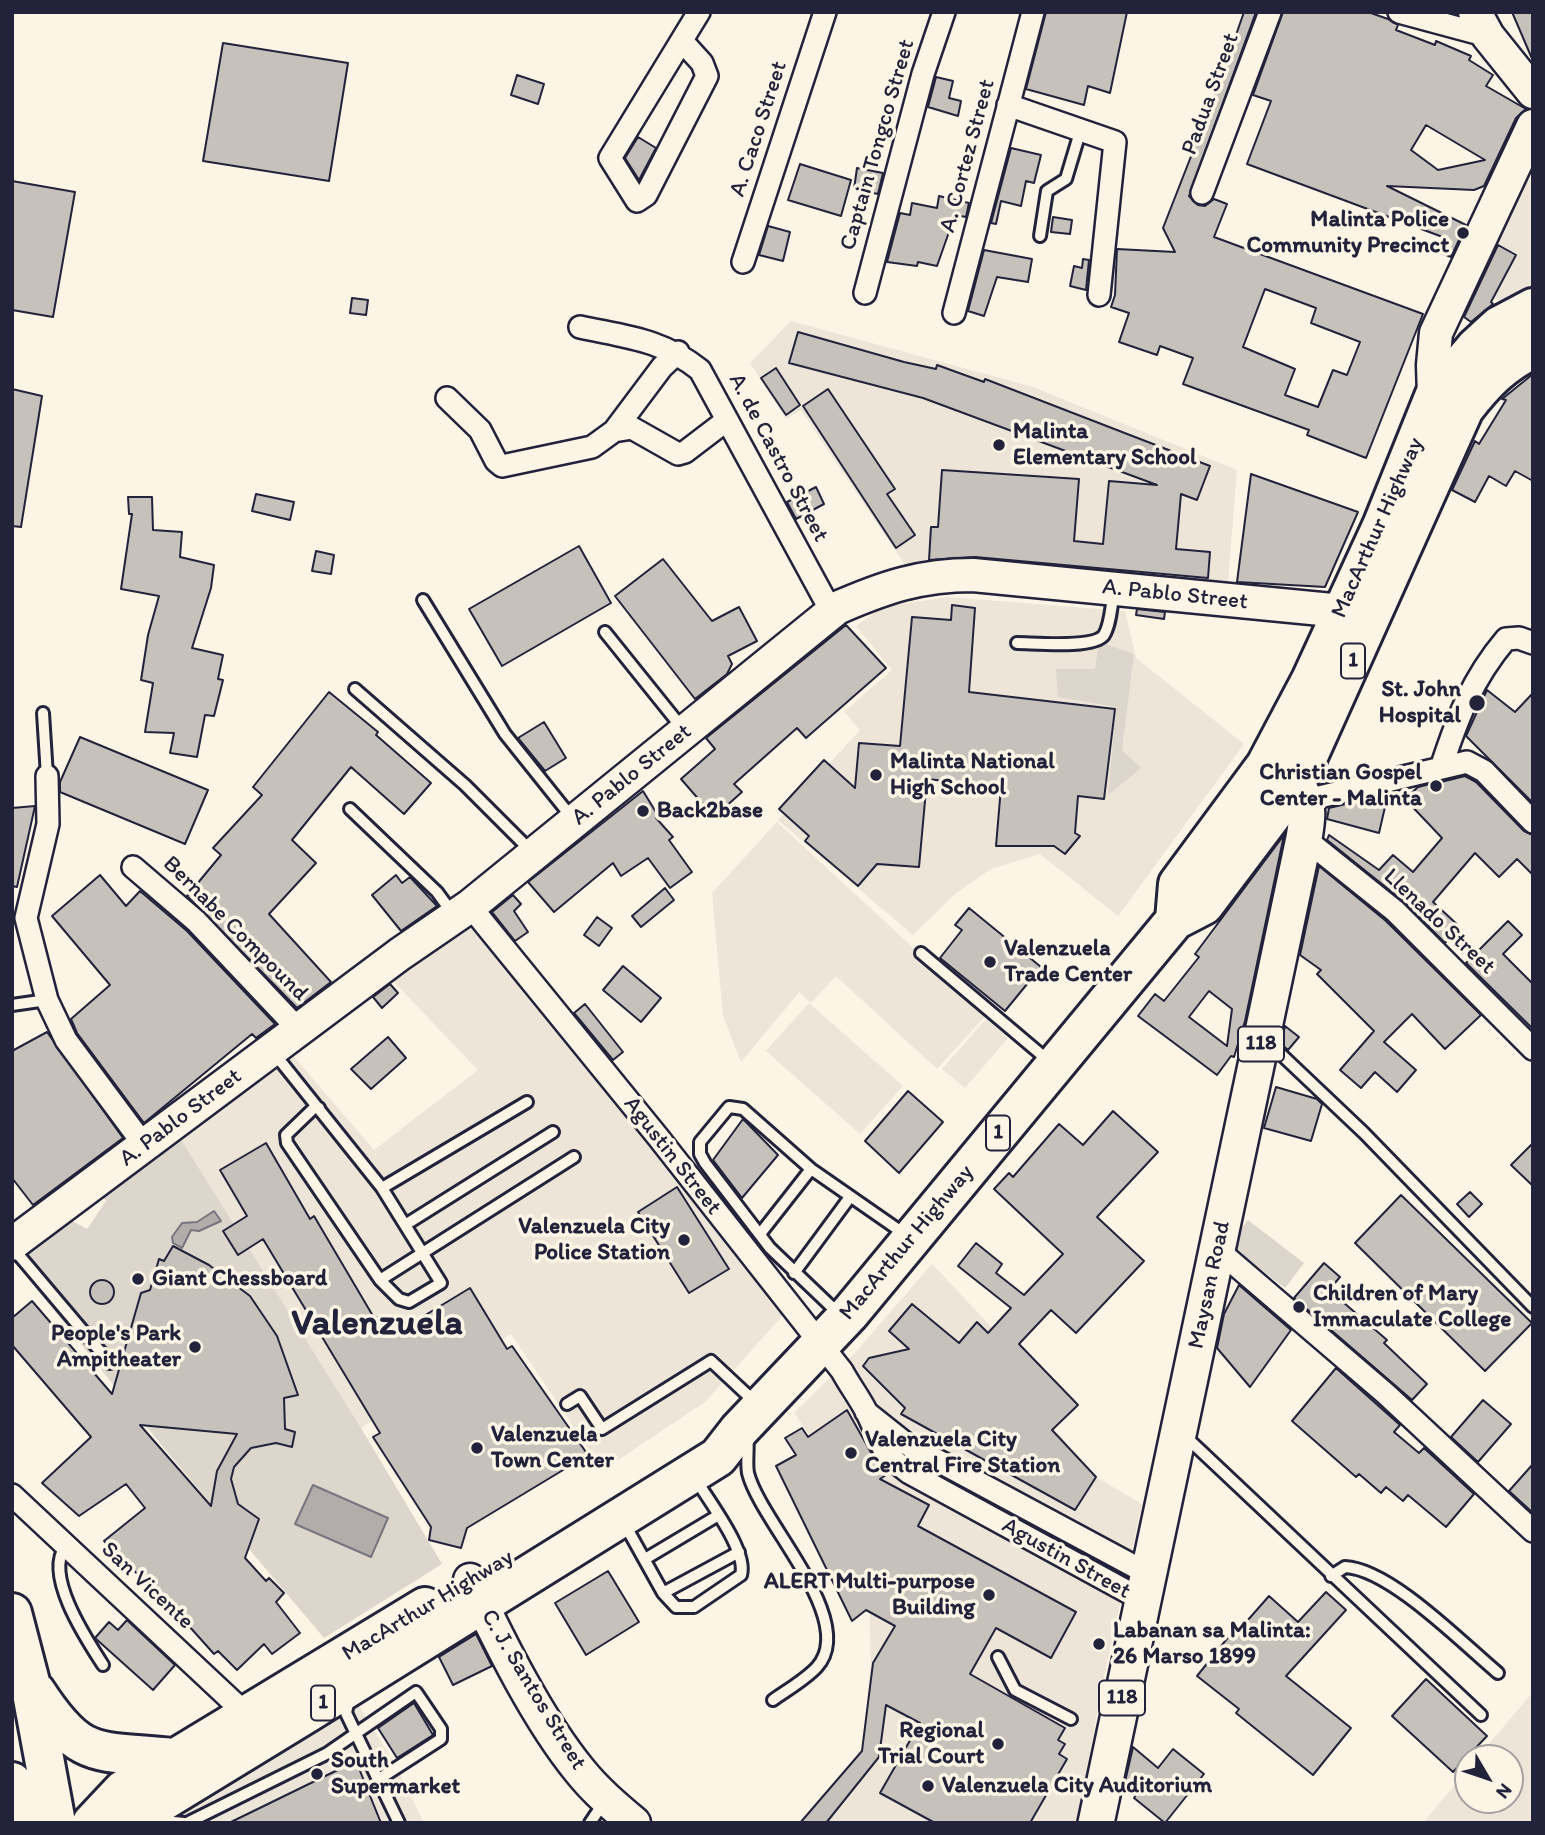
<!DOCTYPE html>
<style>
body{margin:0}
#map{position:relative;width:1545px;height:1835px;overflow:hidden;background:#fcf5e5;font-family:Itim,sans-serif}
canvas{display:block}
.frame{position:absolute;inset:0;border:14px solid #22223b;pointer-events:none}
.north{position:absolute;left:1454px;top:1744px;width:70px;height:70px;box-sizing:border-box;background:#fcf5e5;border:2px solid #a5a1a1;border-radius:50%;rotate:129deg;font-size:19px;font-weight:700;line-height:28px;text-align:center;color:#22223b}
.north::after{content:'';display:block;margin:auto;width:24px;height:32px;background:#22223b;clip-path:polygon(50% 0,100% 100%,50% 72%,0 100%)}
</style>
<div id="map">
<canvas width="1545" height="1835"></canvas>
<div class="frame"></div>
<div class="north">N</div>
</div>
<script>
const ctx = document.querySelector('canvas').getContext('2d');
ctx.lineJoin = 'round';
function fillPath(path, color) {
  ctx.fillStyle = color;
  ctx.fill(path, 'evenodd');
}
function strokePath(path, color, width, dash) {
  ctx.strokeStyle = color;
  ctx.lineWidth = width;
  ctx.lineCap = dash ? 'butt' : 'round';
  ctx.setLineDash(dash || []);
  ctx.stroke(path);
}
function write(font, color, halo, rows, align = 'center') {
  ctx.font = font + ' Itim,sans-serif';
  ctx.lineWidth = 7;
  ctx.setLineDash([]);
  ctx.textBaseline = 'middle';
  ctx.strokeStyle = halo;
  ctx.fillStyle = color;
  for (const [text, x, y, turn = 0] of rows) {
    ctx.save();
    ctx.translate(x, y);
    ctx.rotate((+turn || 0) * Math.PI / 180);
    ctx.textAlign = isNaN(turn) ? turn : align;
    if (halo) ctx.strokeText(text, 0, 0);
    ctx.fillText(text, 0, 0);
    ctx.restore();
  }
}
const built = new Path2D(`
 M1521 175 1533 183V293L1502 302 1470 284Z
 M791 321 1033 387 1237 470 1228 581 905 565 801 410 786 419 750 363Z
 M947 597 1125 611 1136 658 1244 744 1118 916 1040 854 991 869 956 893 913 935 778 820 860 730 844 712 892 670 856 626 883 607Z
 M777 822 986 1015 937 1069 836 976 811 1003 799 992 741 1062 723 1016 712 893Z
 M471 921 672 1159 784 1314 705 1402 603 1470 511 1334 361 1428 177 1133 289 1051 374 1150 478 1070 393 981Z
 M809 1003 903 1086 860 1134 766 1051Z
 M986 1019 1008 1038 965 1088 942 1069Z
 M932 1264 1016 1353 1001 1368 1096 1477 1142 1504 1102 1686 1077 1823H799L861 1751 871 1665 868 1562 858 1505 794 1413 853 1355Z
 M1533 1692V1823H1423L1468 1769V1800H1510V1758H1477Z
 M356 1701 394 1762 424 1823H184L181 1806Z`);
const green = new Path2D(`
 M1099 642 1134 654 1122 750 1141 768 1108 795 1116 707 1058 697 1056 669H1095Z
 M177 1133 361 1428 442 1564 324 1638 163 1447 13 1259 67 1218 87 1229 106 1201 99 1193Z
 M1248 1220 1304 1263 1285 1288 1229 1245Z`);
const water = new Path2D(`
 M214 1211 221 1221 199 1231 191 1230 182 1248 173 1243 172 1237 182 1223 197 1222Z
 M313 1485 388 1518 371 1557 295 1524Z`);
const building = new Path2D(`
 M1046 12H1127L1110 93 1088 86 1084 105 1026 89Z
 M1244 12H1256L1189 196 1198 205 1205 206 1214 199 1227 204 1214 237 1423 314 1366 458 1307 435 1309 430 1183 384 1193 358 1160 346 1157 355 1119 342 1129 313 1111 307 1115 295 1117 249 1175 252 1163 228 1215 95ZM1265 289 1316 308 1311 323 1360 342 1347 375 1333 370 1318 407 1285 395 1295 369 1243 347Z
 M1283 12H1368L1388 19 1398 25 1396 30 1435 45 1436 41 1471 56 1469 60 1493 75 1486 86 1526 109 1516 118 1484 186 1474 190 1387 186 1466 225 1451 257 1441 253 1448 239 1247 164 1271 101 1253 95ZM1426 125 1485 160 1438 170 1411 150Z
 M1512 12H1533V61Z
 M223 43 348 63 329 181 203 161Z
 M517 75 544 84 538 104 511 95Z
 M936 77 953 81 949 98 961 101 958 116 928 107Z
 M638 137 656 148 639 180 625 158Z
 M1011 148 1041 155 1034 183 1026 181 1021 206 1001 201 996 224 991 223Z
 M800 164 851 180 841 216 788 200Z
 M857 168 883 173 878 194 854 189Z
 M12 181 75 192 53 317 12 310Z
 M939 196 969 203 966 217 955 215 937 266 918 262 917 266 887 262 900 213 910 215 912 203 937 208Z
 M1053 217 1072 220 1070 234 1051 232Z
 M768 226 790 232 783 261 759 255Z
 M1498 245 1516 255 1491 302 1493 304 1471 322 1464 317Z
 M984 250 1032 259 1028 282 997 277 984 316 968 311Z
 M1083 259 1089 260 1086 290 1070 286 1074 266 1082 268Z
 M352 298 368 300 366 315 350 313Z
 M798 332 904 362 936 369 937 365 984 382 985 379 1210 466 1197 500 1181 494 1176 549 1210 552 1208 578 975 557 929 560 931 527H938L942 470 1079 479 1074 541 1103 544 1109 481 1157 485 923 398 789 363Z
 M776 368 800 405 786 415 761 378Z
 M1533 374V481L1515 471 1506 486 1489 476 1475 502 1452 490 1475 441 1479 444 1506 400 1502 399Z
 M12 389 42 396 21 527 12 526Z
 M828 389 895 489 887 494 915 535 896 548 803 406Z
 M1251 474 1358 512 1325 587 1237 582Z
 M816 487 824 504 796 519 787 502Z
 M256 494 294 502 290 520 252 511Z
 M128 497H152L153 530 182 532 180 557 214 565 211 588 192 648 223 655 218 679 223 680 214 716 205 715 197 757 170 753 174 733 145 732 153 683 141 680 148 635 159 596 121 589 132 514H129Z
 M579 546 611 603 502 666 469 609Z
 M316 551 334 555 331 574 312 571Z
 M663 559 712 621 739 607 757 641 728 656 732 664 727 674 695 699 615 596Z
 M952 605 975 608 969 692 1115 709 1104 799 1078 796 1075 833 1080 836 1065 854 1054 846H996L1001 787 927 779 919 867 877 864 858 886 805 841 809 836 779 809 824 760 855 788 859 743 900 746 912 617 951 620Z
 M1137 609 1165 612 1164 619 1136 615Z
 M846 625 886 668 806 738 797 728 734 784 742 792 714 817 681 779 715 749 706 738Z
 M1487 690 1515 712 1533 693V803L1466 736Z
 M329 692 378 732 376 735 431 783 404 814 351 767 292 840 316 863 269 914 331 982 297 1008 187 896 221 855 213 848 262 795 253 787Z
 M544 722 566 758 545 771 518 738Z
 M80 737 208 790 185 844 60 792V782Z
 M1465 776 1476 782 1524 831 1533 835V875L1517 859 1499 877 1475 853 1433 902 1460 927 1445 943 1403 901 1327 840 1329 835 1379 870 1393 855 1413 872 1442 838 1405 799 1418 787 1430 784 1434 788 1441 782Z
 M643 791 659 817 656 818 673 837 669 840 692 872 670 888 648 858 621 876 613 863 554 912 528 882Z
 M1388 794 1379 833 1327 819 1329 808Z
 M35 806 17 887 12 886V808Z
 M1284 835 1245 1021 1234 1057 1231 1056 1217 1075 1138 1016 1155 994 1164 1001 1199 957 1195 954ZM1209 991 1232 1009 1227 1046 1189 1017Z
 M1319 866 1386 921 1481 1015 1445 1049 1412 1014 1384 1042 1416 1070 1397 1092 1375 1072 1361 1088 1340 1070 1374 1031 1317 974 1321 970 1300 955Z
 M100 875 126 906 140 891 187 931 275 1024 256 1038 252 1034 144 1123 77 1033 71 1019 110 985 52 916Z
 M396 875 402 883 410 877 437 906 401 931 372 895Z
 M665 888 674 900 641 927 632 916Z
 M513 895 521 904 514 911 528 932 515 941 492 912Z
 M969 908 1041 967 1005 1011 940 958 962 930 955 925Z
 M597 917 612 928 599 946 584 935Z
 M1508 921 1522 935 1503 954 1533 984V1029L1466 963Z
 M623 966 661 998 641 1022 603 990Z
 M390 984 398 993 382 1008 373 997Z
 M585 1004 623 1052 613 1060 574 1013Z
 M1285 1026 1299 1037 1288 1050 1281 1044Z
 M47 1032 123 1138 33 1205 12 1178V1051Z
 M388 1037 406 1058 371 1089 351 1069Z
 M1276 1087 1317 1099 1322 1104 1311 1141 1264 1128Z
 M908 1091 943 1122 899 1173 865 1141Z
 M1113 1111 1158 1152 1097 1217 1144 1261 1076 1333 1051 1310 1019 1344 1078 1405 1052 1430 1096 1477 1075 1510 901 1414 905 1408 863 1366 869 1358 909 1349 889 1331 912 1304 959 1343 977 1322 988 1333 1011 1308 958 1266 976 1243 1002 1264 996 1273 1024 1295 1063 1254 994 1189 1009 1173 1013 1177 1059 1124 1083 1145Z
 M743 1119 778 1155 742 1198 713 1160Z
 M266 1143 310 1219 314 1216 373 1316 404 1328 470 1288 507 1349 512 1346 588 1455 467 1528 461 1548 429 1540 431 1527 373 1437 380 1433 263 1239 238 1255 223 1231 247 1216 220 1170Z
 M1533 1143V1186L1511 1165Z
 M677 1187 729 1269 689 1293 638 1212Z
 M1470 1192 1482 1204 1469 1217 1457 1204Z
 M1401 1195 1532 1323 1485 1371 1355 1243Z
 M173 1246 209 1265 250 1296 277 1336 298 1395 284 1398 285 1429 295 1432 292 1447 276 1443 251 1448 234 1467 231 1479 238 1504 259 1519 245 1558 266 1581 269 1578 284 1593 276 1602 300 1633 272 1654 264 1644 237 1670 218 1651 214 1654 180 1616 177 1618 164 1602 143 1586 145 1584 121 1554 119 1556 104 1541 145 1508 126 1484 79 1516 42 1483 91 1437 12 1345V1318L32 1301 112 1394 141 1293 150 1290 159 1259 164 1261ZM140 1425 237 1434 217 1471 211 1506Z
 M1324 1263 1340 1277 1329 1290 1387 1340 1384 1343 1427 1384 1412 1400 1294 1298Z
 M90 1292a12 12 0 1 1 24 0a12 12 0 1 1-24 0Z
 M1239 1285 1291 1330 1250 1387 1217 1348 1224 1314Z
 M1336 1368 1400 1425 1394 1432 1419 1453 1424 1448 1474 1494 1446 1527 1408 1495 1403 1501 1386 1487 1381 1493 1359 1474 1356 1477 1292 1421Z
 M1483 1400 1511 1424 1478 1462 1451 1437Z
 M847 1410 873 1456 889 1473 880 1479 929 1505 918 1526 1076 1612 1051 1658 996 1628 970 1674 1065 1728 1058 1740 1065 1744 1059 1754 1067 1759 1030 1823H935L880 1793 920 1723 886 1705 879 1757 826 1823H800L862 1751 873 1663 895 1626 866 1610 852 1621 776 1466 796 1455 785 1438 802 1428 808 1437Z
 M1533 1464V1513L1509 1491Z
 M608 1571 639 1622 586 1655 555 1603Z
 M1326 1592 1346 1610 1286 1676 1351 1728 1313 1775 1236 1713 1239 1709 1197 1676 1230 1635 1233 1637 1269 1596 1298 1622Z
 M127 1620 175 1665 153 1690 95 1638 109 1622 118 1630Z
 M476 1634 492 1666 453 1685 439 1657Z
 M1426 1679 1487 1736 1453 1772 1392 1716Z
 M414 1703 433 1735 397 1758 378 1728Z
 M1133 1747 1158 1768 1173 1749 1204 1774 1165 1823 1134 1798 1136 1795 1124 1786Z
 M356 1761 381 1823H229Z`);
const lane = new Path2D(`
 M1040 236 1047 191 1066 179 1081 129
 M423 600 505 734 573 819
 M605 632 683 729
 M1017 643C1034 643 1094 649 1104 635 1111 624 1111 605 1114 592
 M355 689 465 785 532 852
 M43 713 47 776
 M350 809 437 892 453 914
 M921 953 1050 1062
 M12 1005 47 1000
 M1267 1041 1364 1133 1533 1307
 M274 1053 382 1188 441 1283 409 1302 399 1299 380 1280 287 1143 286 1135 314 1108H319
 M382 1188 527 1102
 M405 1225 553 1132
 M760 1234 811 1169
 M12 1247 110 1363
 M794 1273 850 1197
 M380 1280 574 1157
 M839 1314 770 1248 705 1163 700 1154V1142L729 1107 743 1109 811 1169 906 1235
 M567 1404 580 1396 602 1429 711 1361 757 1404
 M747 1435C749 1447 746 1461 748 1473 760 1522 859 1620 817 1667 805 1680 787 1690 773 1700
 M1185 1436 1481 1715
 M624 1523 663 1593 676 1607H694L741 1575C748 1551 708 1500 695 1478
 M65 1547C44 1576 87 1640 103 1665
 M645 1559 717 1516
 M1331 1576 1345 1567C1390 1569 1462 1643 1498 1673
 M663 1593 739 1552
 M998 1657 1015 1690 1071 1719
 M349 1698 346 1713 399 1823
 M152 1820 184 1823
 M187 1823 326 1754 416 1692 441 1729V1739L379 1779
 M590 1823 604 1802`);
const street = new Path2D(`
 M1399 12 1488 36
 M682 41 702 63 707 76 646 195 637 201 610 158 699 12
 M1008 105 1115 142 1099 295
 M1202 193 1270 12
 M743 262 825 12
 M865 293 923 74 944 12
 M954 313 1033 12
 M580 327C626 337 661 339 700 370L831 611
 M447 398 480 430 496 461 502 466 592 447 614 431 632 428 678 454 685 452 727 420
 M614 431 662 367 678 352
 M1441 768C1457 719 1472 679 1506 639L1519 638 1533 643
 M47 776 48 824 26 918 47 1000 66 1040 144 1145
 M1305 795 1315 798 1467 762 1484 771 1533 822
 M1304 838 1395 911 1533 1049
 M133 867 196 921 299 1030
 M470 906 658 1137 842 1371C849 1384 858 1396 865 1409 882 1441 875 1447 908 1472L1137 1597
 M1218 1250 1386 1394 1533 1531
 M866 1412 905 1443 1143 1571
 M12 1495 246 1714`);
const secondary = new Path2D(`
 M1475 12 1488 36 1533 92
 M1434 397 1433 365 1436 333 1533 126
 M12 1244 400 954 470 906 837 608C885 587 921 575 973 575L1342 611
 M470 1580C499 1641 538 1720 580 1771 596 1791 615 1807 634 1823`);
const primary = new Path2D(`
 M1096 1823 1304 838C1311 799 1306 790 1273 769`);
const highway = new Path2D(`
 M1175 920 1178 884 1266 765 1311 680 1382 526 1434 397 1476 347 1499 326 1533 308
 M12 1613 30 1682 56 1823
 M36 1692C81 1761 95 1750 172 1758
 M12 1782 22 1823
 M92 1823 123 1790 425 1607
 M117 1823 163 1801 307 1713 718 1457 739 1430 850 1313 1175 920 1204 905 1296 783 1464 409C1484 383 1503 363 1533 349`);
const markers = [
 [1463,233,7,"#22223b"],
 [999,445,7,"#22223b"],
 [1477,703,9,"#22223b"],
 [876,775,7,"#22223b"],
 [1436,786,7,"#22223b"],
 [643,811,7,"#22223b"],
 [990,962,7,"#22223b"],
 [684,1240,7,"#22223b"],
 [138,1279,7,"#22223b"],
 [1299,1307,7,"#22223b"],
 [195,1347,7,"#22223b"],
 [477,1448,7,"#22223b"],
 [851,1453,7,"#22223b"],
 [989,1595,7,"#22223b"],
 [1099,1644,7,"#22223b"],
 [998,1744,7,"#22223b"],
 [317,1774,7,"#22223b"],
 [928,1786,7,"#22223b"]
];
const shields = [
 [1353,661,24],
 [1261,1044,46],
 [998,1133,24],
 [1122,1698,46],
 [323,1703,24]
];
const shieldNames = [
 ["1",1353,661],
 ["118",1261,1044],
 ["1",998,1133],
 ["118",1122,1698],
 ["1",323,1703]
];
const streetNames = [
 ["Padua Street",1211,94,-70],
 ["A. Caco Street",759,129,-72],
 ["Captain Tongco Street",878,145,-74],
 ["A. Cortez Street",968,156,-75],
 ["A. de Castro Street",778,458,62],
 ["MacArthur Highway",1378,528,-66],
 ["A. Pablo Street",1175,595,6],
 ["A. Pablo Street",632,775,-39],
 ["Llenado Street",1439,922,43],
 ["Bernabe Compound",235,929,45],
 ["A. Pablo Street",181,1118,-37],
 ["Agustin Street",672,1156,52],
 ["MacArthur Highway",907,1243,-50],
 ["Maysan Road",1210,1285,-78],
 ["Agustin Street",1066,1559,29],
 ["San Vicente",147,1586,43],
 ["MacArthur Highway",428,1606,-31],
 ["C. J. Santos Street",533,1690,59]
];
const poiNames = [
 ["Malinta Police",1449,220,"right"],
 ["Community Precinct",1449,246,"right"],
 ["Malinta",1013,432],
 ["Elementary School",1013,458],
 ["St. John",1461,690,"right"],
 ["Hospital",1461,716,"right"],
 ["Malinta National",890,762],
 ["High School",890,788],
 ["Christian Gospel",1422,773,"right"],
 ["Center - Malinta",1422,799,"right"],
 ["Back2base",657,811],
 ["Valenzuela",1004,949],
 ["Trade Center",1004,975],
 ["Valenzuela City",670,1227,"right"],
 ["Police Station",670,1253,"right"],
 ["Giant Chessboard",152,1279],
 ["Children of Mary",1313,1294],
 ["Immaculate College",1313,1320],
 ["People's Park",181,1334,"right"],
 ["Ampitheater",181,1360,"right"],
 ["Valenzuela",491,1435],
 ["Town Center",491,1461],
 ["Valenzuela City",865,1440],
 ["Central Fire Station",865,1466],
 ["ALERT Multi-purpose",975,1582,"right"],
 ["Building",975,1608,"right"],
 ["Labanan sa Malinta:",1113,1631],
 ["26 Marso 1899",1113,1657],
 ["Regional",984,1731,"right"],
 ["Trial Court",984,1757,"right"],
 ["South",331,1761],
 ["Supermarket",331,1787],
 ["Valenzuela City Auditorium",942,1786]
];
const townNames = [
 ["Valenzuela",377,1325]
];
fillPath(built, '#ece5d8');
fillPath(green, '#dcd6cc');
fillPath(water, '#b2adab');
strokePath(water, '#78757e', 2);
fillPath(building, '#c6c1bb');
strokePath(building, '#22223b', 2);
strokePath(lane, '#22223b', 16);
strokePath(street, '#22223b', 26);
strokePath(secondary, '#22223b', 37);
strokePath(primary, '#22223b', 40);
strokePath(highway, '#22223b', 44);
strokePath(lane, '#fcf5e5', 10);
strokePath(street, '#fcf5e5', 21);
strokePath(secondary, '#fcf5e5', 32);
strokePath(primary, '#fcf5e5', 35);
strokePath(highway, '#fcf5e5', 38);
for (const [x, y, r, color] of markers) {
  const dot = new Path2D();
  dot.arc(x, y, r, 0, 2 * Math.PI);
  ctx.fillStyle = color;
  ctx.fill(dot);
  strokePath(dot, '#fcf5e5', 2.5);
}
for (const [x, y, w] of shields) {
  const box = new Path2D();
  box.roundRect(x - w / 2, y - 17.5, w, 35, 5);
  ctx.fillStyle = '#fcf5e5';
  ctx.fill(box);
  strokePath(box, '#22223b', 2);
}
write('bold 21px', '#22223b', null, shieldNames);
write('23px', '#22223b', '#fcf5e5', streetNames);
write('bold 23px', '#22223b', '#fcf5e5', poiNames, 'left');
write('bold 37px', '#22223b', '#fcf5e5', townNames);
</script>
